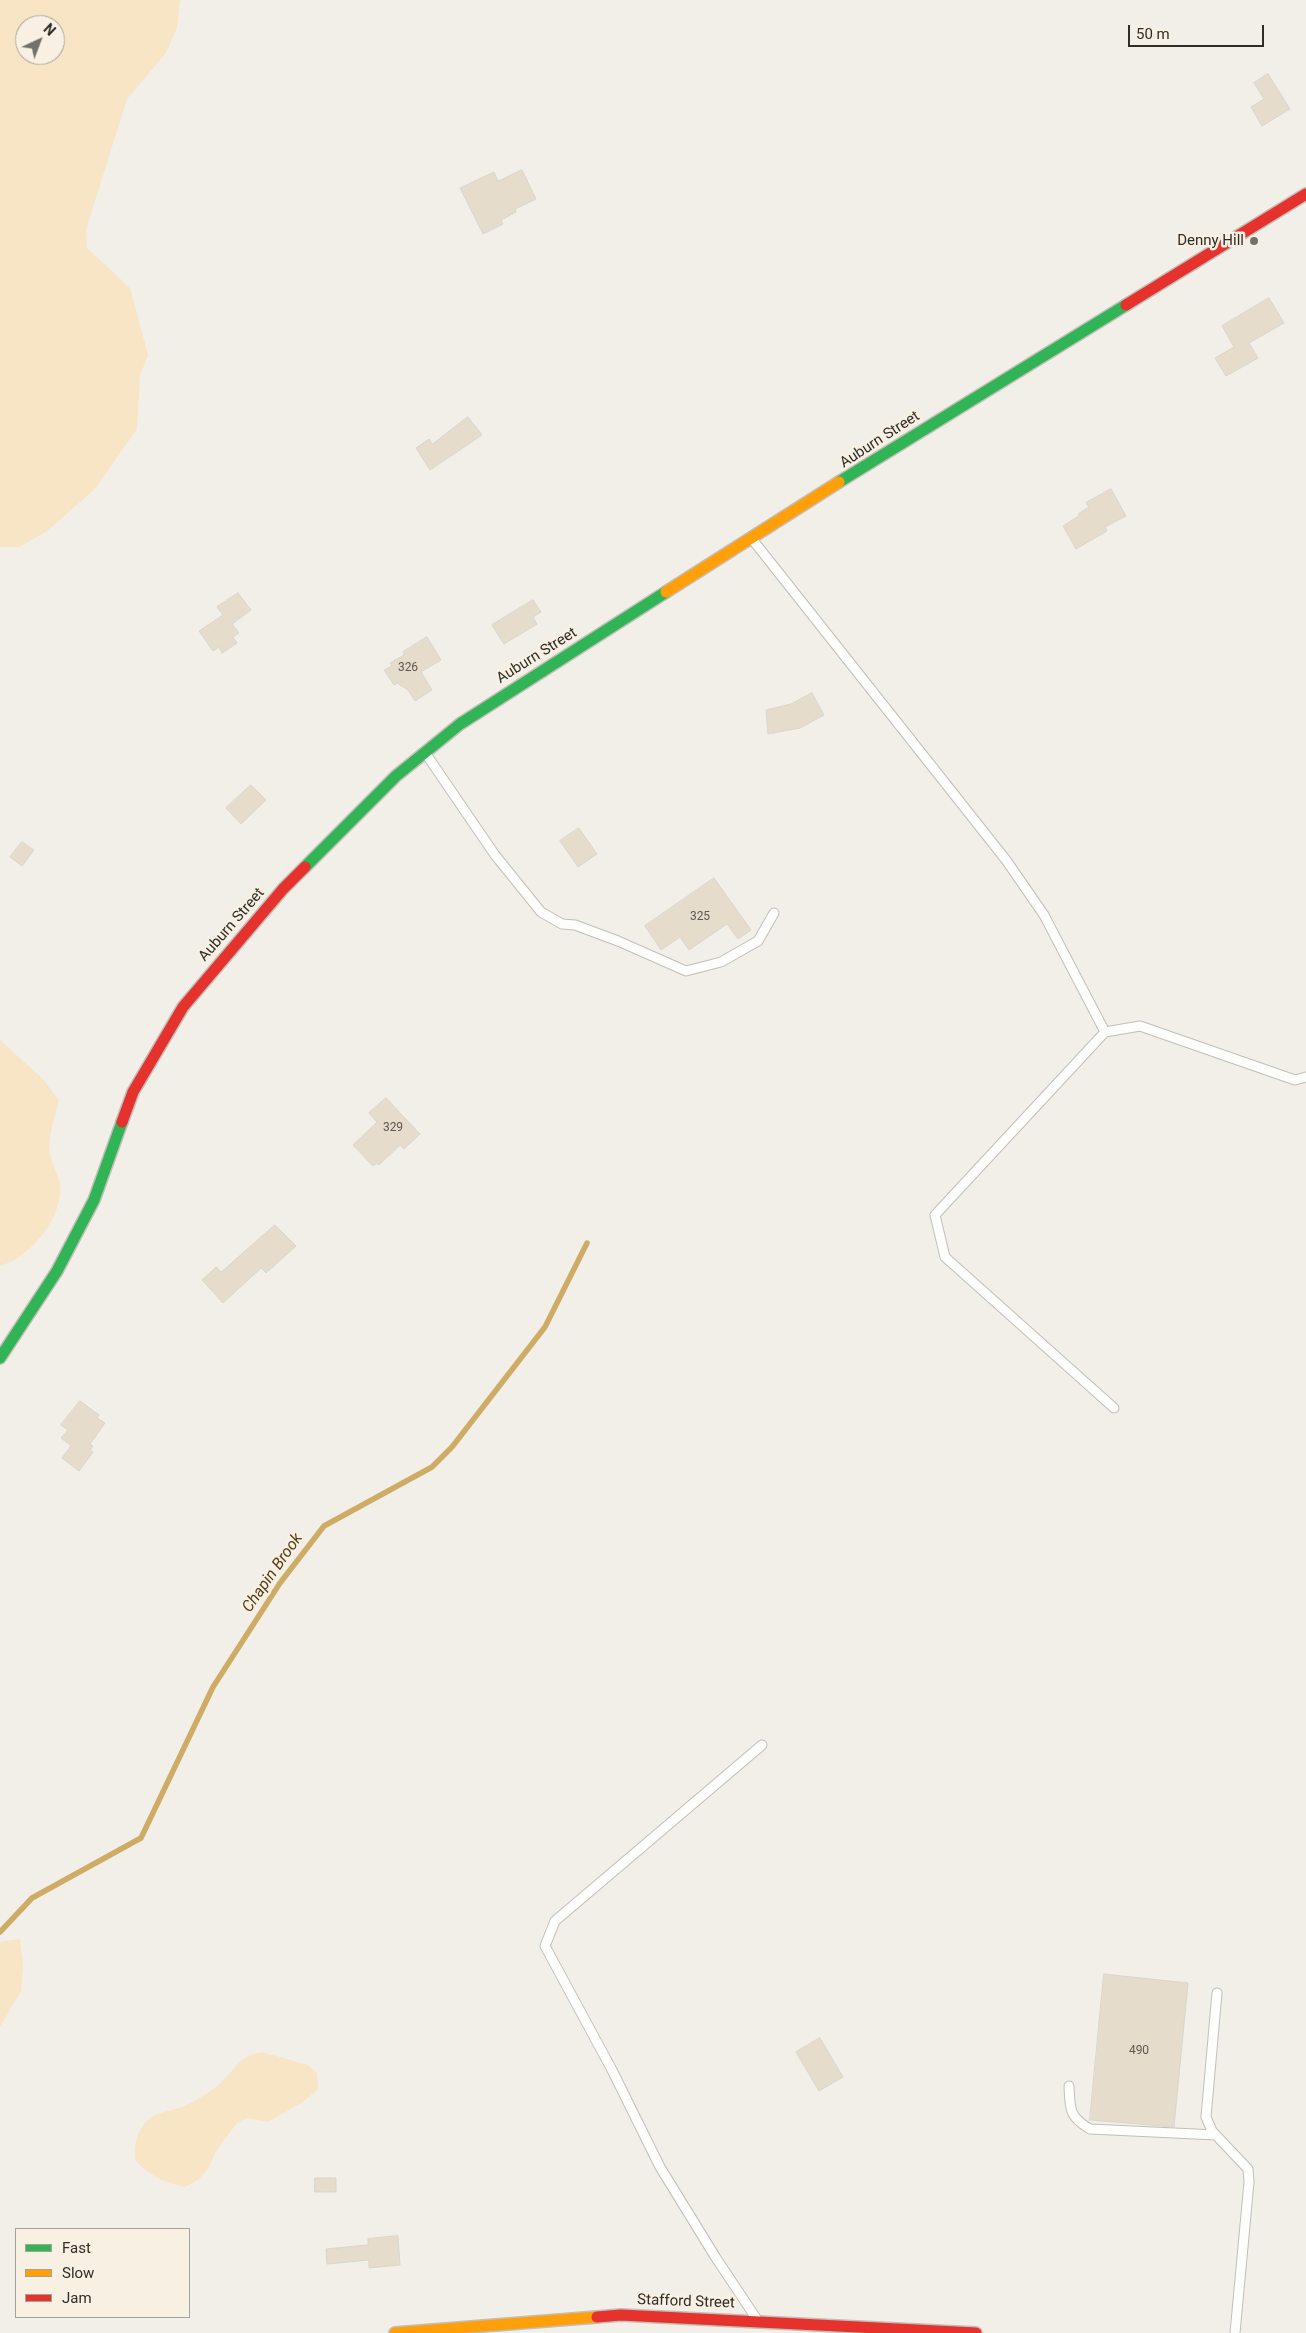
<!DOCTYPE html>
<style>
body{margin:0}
#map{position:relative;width:1306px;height:2333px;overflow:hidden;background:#f2efe8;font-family:Roboto,sans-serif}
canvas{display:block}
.legend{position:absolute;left:15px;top:2228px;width:175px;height:90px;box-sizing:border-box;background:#f7f0e3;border:1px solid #a7a298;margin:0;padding:6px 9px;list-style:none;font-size:15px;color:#302d28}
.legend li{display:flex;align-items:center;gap:10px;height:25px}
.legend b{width:25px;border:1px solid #a7a298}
.north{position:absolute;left:15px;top:15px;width:50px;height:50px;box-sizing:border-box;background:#f7f0e3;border:1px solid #a7a298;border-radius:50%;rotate:43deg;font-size:14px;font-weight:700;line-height:20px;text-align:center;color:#302d28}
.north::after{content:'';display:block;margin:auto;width:18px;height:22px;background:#74716b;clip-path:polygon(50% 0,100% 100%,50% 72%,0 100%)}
.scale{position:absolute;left:1128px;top:25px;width:136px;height:22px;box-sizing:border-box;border:2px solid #302d28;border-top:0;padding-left:6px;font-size:15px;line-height:18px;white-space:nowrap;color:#302d28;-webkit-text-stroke:4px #f7f0e3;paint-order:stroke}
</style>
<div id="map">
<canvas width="1306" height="2333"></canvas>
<ul class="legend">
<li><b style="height:6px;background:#30b455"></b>Fast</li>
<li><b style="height:6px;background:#ff9f0a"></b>Slow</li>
<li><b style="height:6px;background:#e5322d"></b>Jam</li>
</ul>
<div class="north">N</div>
<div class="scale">50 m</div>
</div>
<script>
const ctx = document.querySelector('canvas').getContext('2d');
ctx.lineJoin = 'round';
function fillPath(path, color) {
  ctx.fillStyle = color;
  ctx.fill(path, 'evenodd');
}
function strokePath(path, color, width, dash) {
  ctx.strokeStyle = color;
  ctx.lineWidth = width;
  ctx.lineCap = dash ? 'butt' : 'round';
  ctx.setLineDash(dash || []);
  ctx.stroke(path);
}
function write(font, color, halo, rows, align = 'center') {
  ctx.font = font + ' Roboto,sans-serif';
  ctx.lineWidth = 5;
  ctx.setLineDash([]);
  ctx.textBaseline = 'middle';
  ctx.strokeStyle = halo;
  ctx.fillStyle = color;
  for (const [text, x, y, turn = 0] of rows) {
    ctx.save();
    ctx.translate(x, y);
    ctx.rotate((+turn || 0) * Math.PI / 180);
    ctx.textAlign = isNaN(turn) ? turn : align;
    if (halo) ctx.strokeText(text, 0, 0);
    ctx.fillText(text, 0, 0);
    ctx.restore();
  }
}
const green = new Path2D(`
 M0 0H180L177 28 166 53 127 99 86 230 87 248 130 288 148 355 140 376 137 429 95 489 47 531 19 547H0ZM25 25H55V55H25Z
 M0 1040 44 1080 59 1101C55 1117 47 1138 50 1154 51 1163 57 1171 59 1180 67 1213 32 1257 0 1266Z
 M20 1939 23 1966 21 1991 0 2027V1942Z
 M262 2052 308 2065 317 2073 318 2089 303 2102 268 2122 247 2118 237 2123 216 2151 208 2169 199 2179 185 2187C166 2183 148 2175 135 2160 133 2148 137 2130 147 2121 155 2112 171 2111 182 2107 192 2103 203 2096 212 2090 233 2076 235 2056 262 2052Z`);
const stream = new Path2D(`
 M0 1932 32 1898 141 1838 213 1687 280 1583 324 1526 432 1467 452 1447 545 1327 587 1243`);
const building = new Path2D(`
 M1268 74 1290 109 1262 126 1251 107 1264 99 1254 83Z
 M522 170 536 199 515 209 516 212 501 220 503 224 483 234 460 188 494 172 498 181Z
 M1269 298 1284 323 1249 343 1258 358 1226 376 1215 358 1234 347 1222 326Z
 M468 417 482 435 430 470 416 448 429 439 432 444Z
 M1111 489 1126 516 1105 527 1107 531 1076 549 1063 526 1079 516 1078 514 1089 507 1086 503Z
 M238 593 251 610 232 624 239 633 233 637 237 643 222 653 219 647 213 651 199 631 223 615 217 607Z
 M533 600 541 612 533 617 537 624 504 644 492 625Z
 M427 637 441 660 421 672 432 690 415 701 408 690 397 683 394 685 384 670 392 666 390 663 404 655 403 652Z
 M812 693 824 715 800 728 768 734 766 710 791 704Z
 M251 785 266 800 241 824 226 808Z
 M579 828 597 854 578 867 560 841Z
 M22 842 34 850 22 866 10 857Z
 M714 878 751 930 738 939 727 924 689 950 680 937 661 950 645 926Z
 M386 1098 420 1134 404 1149 400 1145 379 1165 377 1163 373 1166 353 1145 377 1122 369 1113Z
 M275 1225 296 1246 266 1273 261 1268 223 1303 202 1280 216 1267 221 1272Z
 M80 1401 99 1415 97 1418 105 1423 90 1444 93 1446 90 1450 93 1452 79 1471 62 1458 71 1446 61 1438 68 1430 61 1425Z
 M1104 1974 1188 1983 1174 2127 1090 2120Z
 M820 2038 843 2077 819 2091 796 2052Z
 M315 2178H336V2192H315Z
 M398 2236 400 2265 369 2268V2260L327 2264 326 2249 368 2245V2239Z`);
const lane = new Path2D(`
 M752 539 1006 860 1044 915 1105 1032 935 1215 945 1257 1114 1408
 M426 754 495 855 541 912 562 924 575 925 618 941 686 971 721 962 758 941 774 913
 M1105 1032 1140 1026 1295 1080 1306 1077
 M1217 1993 1206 2117 1212 2131 1248 2169 1249 2182 1235 2333
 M1069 2086C1070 2109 1069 2117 1090 2129L1216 2135
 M756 2318 716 2258 660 2167 612 2070 545 1946 555 1921 762 1745`);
const fast = new Path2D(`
 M839 482 1126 305
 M305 867 396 776 460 724 666 592
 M0 1358 57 1271 94 1200 122 1122`);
const slow = new Path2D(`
 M666 592 839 482
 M395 2333 597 2317`);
const jam = new Path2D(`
 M1126 305 1306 194
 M122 1122 133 1092 183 1007 283 889 305 867
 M597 2317 621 2315 976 2333`);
const markers = [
 [1254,241,5,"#74716b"]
];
const numberNames = [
 ["326",408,668],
 ["325",700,917],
 ["329",393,1128],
 ["490",1139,2051]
];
const poiNames = [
 ["Denny Hill",1244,241]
];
const streetNames = [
 ["Auburn Street",880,440,-33],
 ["Auburn Street",537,656,-32],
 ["Auburn Street",232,925,-49],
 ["Stafford Street",686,2302,2]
];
const waterNames = [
 ["Chapin Brook",273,1573,-55]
];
fillPath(green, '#f7e5c5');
strokePath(stream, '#ceac66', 5.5);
fillPath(building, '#e5dccb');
strokePath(building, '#d8d5cf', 1);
strokePath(lane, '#c2bfba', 11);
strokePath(fast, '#c2bfba', 14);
strokePath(slow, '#c2bfba', 14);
strokePath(jam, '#c2bfba', 14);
strokePath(lane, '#fdfdfc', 9);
strokePath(fast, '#30b455', 11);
strokePath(slow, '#ff9f0a', 11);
strokePath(jam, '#e5322d', 11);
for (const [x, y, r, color] of markers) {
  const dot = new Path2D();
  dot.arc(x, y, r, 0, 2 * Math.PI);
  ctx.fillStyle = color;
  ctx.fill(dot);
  strokePath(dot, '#f7f0e3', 2);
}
write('12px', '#5d5951', null, numberNames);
write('15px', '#302d28', '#f7f0e3', poiNames, 'right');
write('15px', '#302d28', '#f7f0e3', streetNames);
write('italic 16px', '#543f18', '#f7f0e3', waterNames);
</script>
